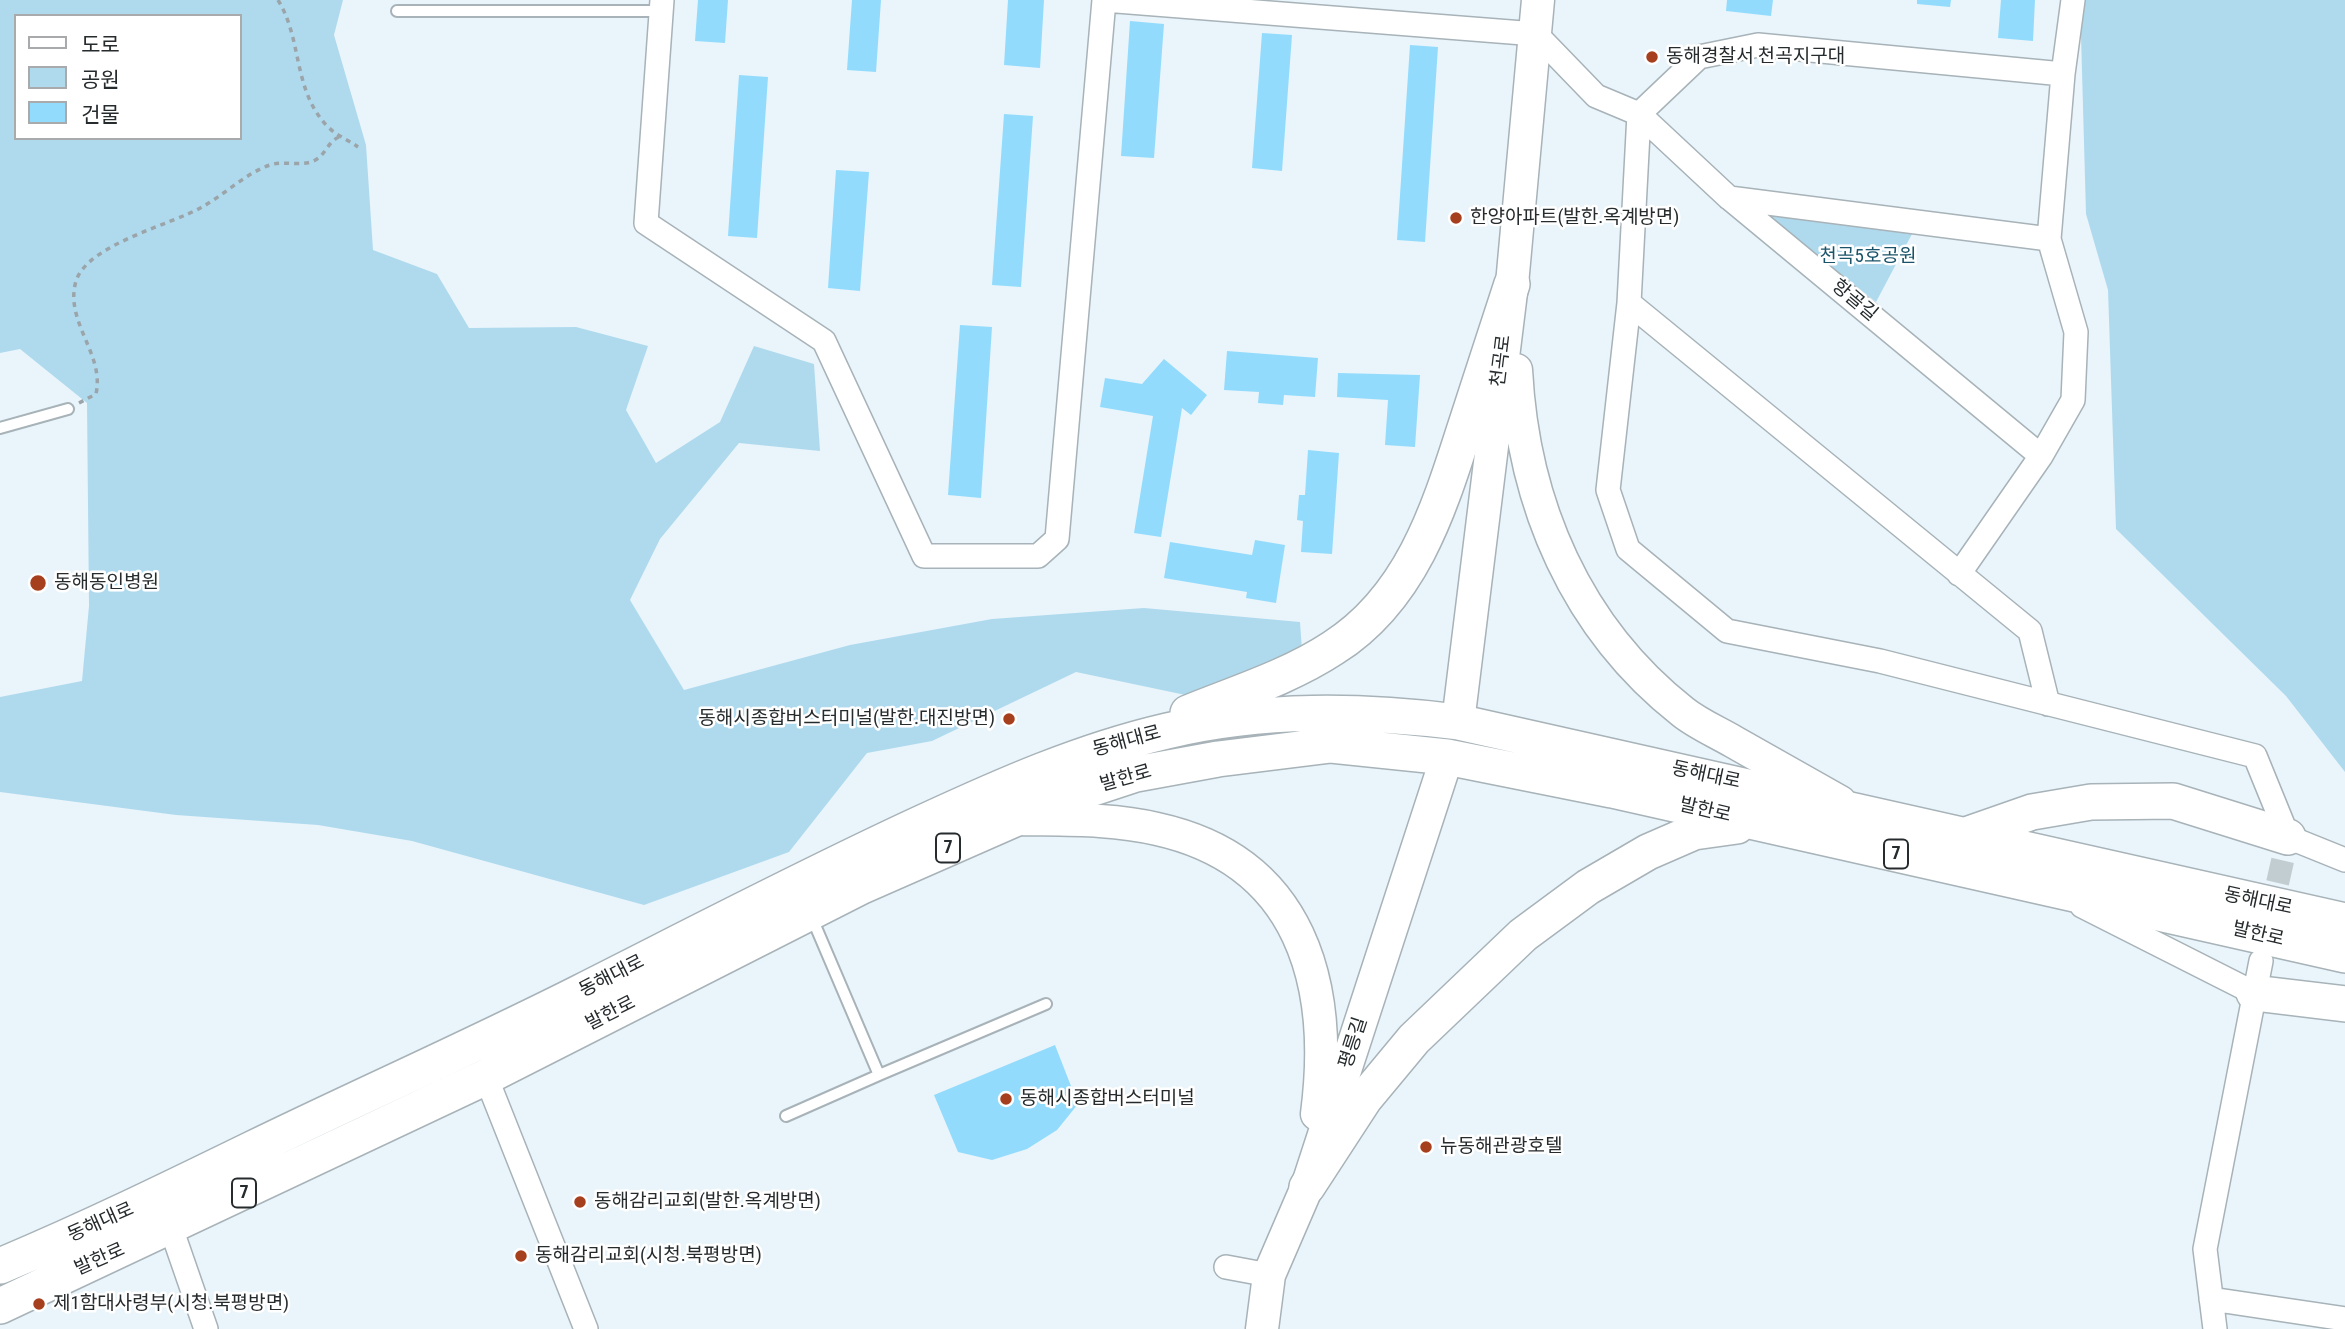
<!DOCTYPE html>
<meta charset="utf-8">
<style>
body{margin:0}
#map{position:relative;width:2345px;height:1329px;overflow:hidden;background:#e9f5fb;font-family:"Roboto Condensed","Noto Sans KR",sans-serif}
canvas{display:block}
.legend{position:absolute;left:14px;top:14px;width:228px;height:126px;box-sizing:border-box;background:#fff;border:2px solid #a8aaab;margin:0;padding:9px 12px;list-style:none;font-size:21px;color:#262b2d}
.legend li{display:flex;align-items:center;gap:14px;height:35px}
.legend b{width:35px;border:2px solid #a8aaab}
</style>
<div id="map">
<canvas width="2345" height="1329"></canvas>
<ul class="legend">
<li><b style="height:9px;background:#fff"></b>도로</li>
<li><b style="height:19px;background:#afdaee"></b>공원</li>
<li><b style="height:19px;background:#93dbfc"></b>건물</li>
</ul>
</div>
<script>
const ctx = document.querySelector('canvas').getContext('2d');
ctx.lineJoin = 'round';
function fillPath(path, color) {
  ctx.fillStyle = color;
  ctx.fill(path, 'evenodd');
}
function strokePath(path, color, width, dash) {
  ctx.strokeStyle = color;
  ctx.lineWidth = width;
  ctx.lineCap = dash ? 'butt' : 'round';
  ctx.setLineDash(dash || []);
  ctx.stroke(path);
}
function write(font, color, halo, rows, align = 'center') {
  ctx.font = font + ' "Roboto Condensed","Noto Sans KR",sans-serif';
  ctx.lineWidth = 5;
  ctx.setLineDash([]);
  ctx.textBaseline = 'middle';
  ctx.strokeStyle = halo;
  ctx.fillStyle = color;
  for (const [text, x, y, turn = 0] of rows) {
    ctx.save();
    ctx.translate(x, y);
    ctx.rotate((+turn || 0) * Math.PI / 180);
    ctx.textAlign = isNaN(turn) ? turn : align;
    if (halo) ctx.strokeText(text, 0, 0);
    ctx.fillText(text, 0, 0);
    ctx.restore();
  }
}
const green = new Path2D(`
 M0 0H343L334 35 366 145 373 250 437 274 469 328 576 327 648 346 626 410 656 463 720 422 754 346 814 364 820 451 739 443 660 539 630 600 684 690 850 645 992 619 1144 608 1300 622 1304 679 1195 697 1076 672 932 741 867 753 789 852 644 905 412 841 318 825 176 815 0 792V697L82 681 89 606 87 403 20 349 0 353ZM16 16H240V138H16Z
 M2080 0H2345V772L2286 696 2116 529 2108 290 2086 214Z
 M1766 215 1912 234 1876 302Z`);
const building = new Path2D(`
 M698 0H728L725 43 695 41Z
 M852 0H881L876 72 847 70Z
 M1008 0H1044L1040 68 1004 65Z
 M1727 0H1773L1771 16 1726 11Z
 M1917 0H1951L1950 7 1917 4Z
 M2001 0H2035L2033 41 1998 38Z
 M1130 21 1164 24 1154 158 1121 156Z
 M1262 33 1292 35 1282 171 1252 168Z
 M1410 45 1438 47 1425 242 1397 240Z
 M739 75 768 77 757 238 728 236Z
 M1004 114 1033 116 1021 287 992 285Z
 M836 170 869 172 860 291 828 288Z
 M960 325 992 327 981 498 948 495Z
 M1227 351 1318 358 1315 397 1284 395 1283 405 1258 403 1259 392 1224 390Z
 M1164 359 1207 395 1191 415 1182 408 1161 537 1134 533 1153 416 1100 407 1105 378 1142 384Z
 M1338 373 1420 375 1415 447 1385 445 1388 400 1337 397Z
 M1308 450 1339 453 1332 554 1301 552 1303 521 1297 520 1299 495H1305Z
 M1255 540 1285 545 1276 603 1246 598 1247 592 1164 578 1170 542 1252 555Z
 M1055 1045 1078 1104 1057 1130 1027 1149 992 1160 958 1152 934 1095Z`);
const streetTunnel = new Path2D(`
 M2270 916 2288 837`);
const path = new Path2D(`
 M278 0C303 41 292 88 327 126 337 136 347 139 358 147
 M79 403 96 394C105 354 64 322 76 281 88 244 171 225 202 207 224 195 246 173 270 165 284 160 304 168 317 159 326 153 328 142 339 137`);
const lane = new Path2D(`
 M397 11H662
 M0 428 68 409
 M812 918 879 1075 1046 1004
 M786 1116 879 1075`);
const street = new Path2D(`
 M662 0 646 223 824 341 924 556H1038L1057 539 1104 0
 M1104 0 1536 34 1596 96 1639 114 1699 57 1758 45 2063 74 2049 239 2076 332 2073 400 2041 456 1959 574
 M2063 74 2073 0
 M1639 114 1629 303 1608 490 1628 549 1727 631 1880 661 2255 756 2288 837 2345 860
 M1639 114 1728 197 2041 456
 M1729 198 2049 239
 M1629 303 2030 631 2048 704
 M2082 906 2254 993
 M486 1077 586 1329
 M171 1228 206 1329
 M1226 1267 1269 1275
 M2211 1299 2345 1319
 M2215 1329 2205 1249 2261 961`);
const secondary = new Path2D(`
 M1516 370C1523 504 1576 628 1683 712 1698 724 1717 732 1734 742 1769 762 1804 782 1840 802
 M1458 722 1512 284 1538 0
 M1015 819C1062 820 1111 818 1157 829 1302 861 1334 984 1317 1114
 M1262 1329 1269 1275 1307 1187 1447 757`);
const primary = new Path2D(`
 M1188 713C1237 693 1289 677 1333 648 1412 598 1439 509 1466 425 1481 378 1497 331 1512 284
 M1969 834 2032 812 2091 802 2173 801 2288 837
 M2254 993 2345 1004
 M1307 1187 1365 1098 1414 1039 1523 935 1588 887 1648 852 1694 832 1737 826
 M0 1266C86 1230 168 1190 252 1149 361 1096 472 1047 581 992 694 935 807 876 922 823 1002 786 1081 751 1167 731 1263 708 1361 710 1458 722L2345 921
 M0 1306 486 1077 862 886 1060 799 1136 774 1218 759 1331 745 1447 757 1612 790 2345 955`);
const markers = [
 [1652,57,7,"#a63f1e"],
 [1456,218,7,"#a63f1e"],
 [38,583,9,"#a63f1e"],
 [1009,719,7,"#a63f1e"],
 [1006,1099,7,"#a63f1e"],
 [1426,1147,7,"#a63f1e"],
 [580,1202,7,"#a63f1e"],
 [521,1256,7,"#a63f1e"],
 [39,1304,7,"#a63f1e"]
];
const shields = [
 [948,848,24],
 [1896,854,24],
 [244,1193,24]
];
const shieldNames = [
 ["7",948,848],
 ["7",1896,854],
 ["7",244,1193]
];
const poiNames = [
 ["동해경찰서 천곡지구대",1666,57],
 ["한양아파트(발한.옥계방면)",1470,218],
 ["동해동인병원",54,583],
 ["동해시종합버스터미널(발한.대진방면)",995,719,"right"],
 ["동해시종합버스터미널",1020,1099],
 ["뉴동해관광호텔",1440,1147],
 ["동해감리교회(발한.옥계방면)",594,1202],
 ["동해감리교회(시청.북평방면)",535,1256],
 ["제1함대사령부(시청.북평방면)",53,1304]
];
const parkNames = [
 ["천곡5호공원",1868,257]
];
const streetNames = [
 ["항골길",1854,301,40],
 ["천곡로",1502,361,-83],
 ["동해대로",1127,742,-15],
 ["동해대로",1706,776,12],
 ["발한로",1126,779,-16],
 ["발한로",1705,811,13],
 ["동해대로",2258,902,12],
 ["발한로",2258,935,13],
 ["동해대로",612,977,-27],
 ["발한로",611,1014,-27],
 ["평릉길",1354,1043,-72],
 ["동해대로",101,1223,-24],
 ["발한로",100,1260,-24]
];
fillPath(green, '#afdaee');
fillPath(building, '#93dbfc');
strokePath(streetTunnel, '#c2cdd2', 23, [23, 11]);
strokePath(lane, '#a7b3b8', 14);
strokePath(street, '#a7b3b8', 26);
strokePath(secondary, '#a7b3b8', 35);
strokePath(primary, '#a7b3b8', 38);
strokePath(path, '#9ba4a8', 3.5, [5, 5]);
strokePath(lane, '#fff', 10);
strokePath(street, '#fff', 23);
strokePath(secondary, '#fff', 32);
strokePath(primary, '#fff', 35);
for (const [x, y, r, color] of markers) {
  const dot = new Path2D();
  dot.arc(x, y, r, 0, 2 * Math.PI);
  ctx.fillStyle = color;
  ctx.fill(dot);
  strokePath(dot, '#fff', 2.5);
}
for (const [x, y, w] of shields) {
  const box = new Path2D();
  box.roundRect(x - w / 2, y - 14.5, w, 29, 5);
  ctx.fillStyle = '#fff';
  ctx.fill(box);
  strokePath(box, '#262b2d', 2);
}
write('bold 18px', '#262b2d', null, shieldNames);
write('19px', '#262b2d', '#fff', poiNames, 'left');
write('19px', '#1a546a', '#fff', parkNames);
write('19px', '#262b2d', '#fff', streetNames);
</script>
